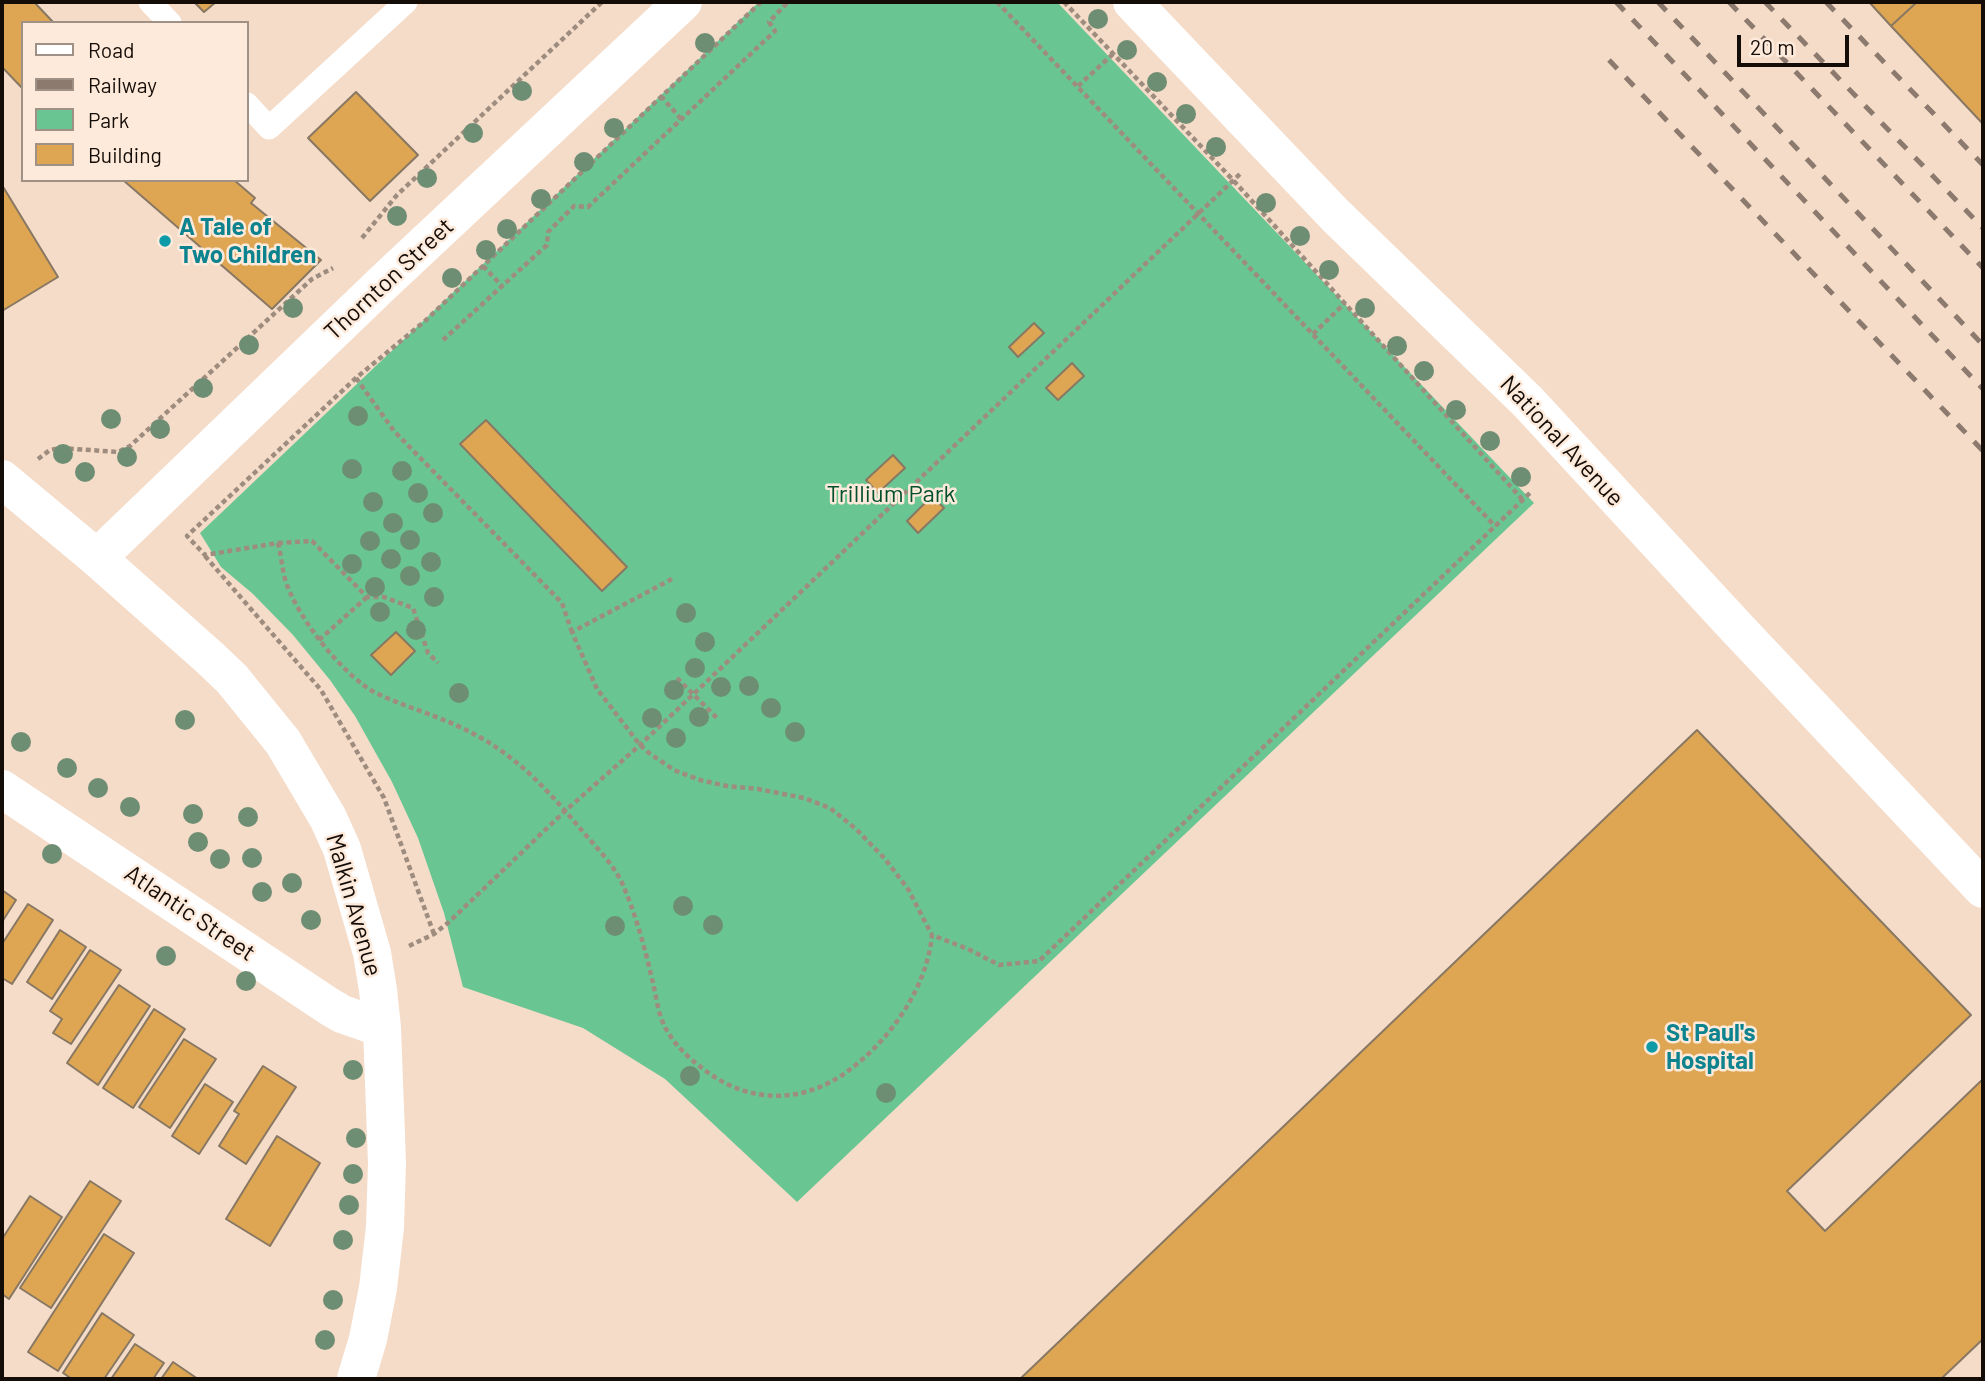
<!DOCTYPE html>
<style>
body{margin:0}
#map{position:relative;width:1985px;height:1381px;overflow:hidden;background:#f5dcc9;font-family:Barlow,sans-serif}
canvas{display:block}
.frame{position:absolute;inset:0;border:4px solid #140c06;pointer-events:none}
.legend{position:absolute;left:21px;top:21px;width:228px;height:161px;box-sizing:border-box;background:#feeadb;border:2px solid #a09186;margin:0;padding:9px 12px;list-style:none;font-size:21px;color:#140c06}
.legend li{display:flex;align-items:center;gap:14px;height:35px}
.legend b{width:35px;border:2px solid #a09186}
.scale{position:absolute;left:1737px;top:35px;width:112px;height:32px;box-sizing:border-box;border:4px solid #140c06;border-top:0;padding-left:9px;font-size:21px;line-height:24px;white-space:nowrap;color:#140c06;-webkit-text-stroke:5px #feeadb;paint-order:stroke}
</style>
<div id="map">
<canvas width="1985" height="1381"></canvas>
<div class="frame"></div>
<ul class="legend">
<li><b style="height:9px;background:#fff"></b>Road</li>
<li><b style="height:9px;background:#8b7a6d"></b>Railway</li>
<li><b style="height:19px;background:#69c692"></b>Park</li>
<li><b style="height:19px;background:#dea653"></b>Building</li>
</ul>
<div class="scale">20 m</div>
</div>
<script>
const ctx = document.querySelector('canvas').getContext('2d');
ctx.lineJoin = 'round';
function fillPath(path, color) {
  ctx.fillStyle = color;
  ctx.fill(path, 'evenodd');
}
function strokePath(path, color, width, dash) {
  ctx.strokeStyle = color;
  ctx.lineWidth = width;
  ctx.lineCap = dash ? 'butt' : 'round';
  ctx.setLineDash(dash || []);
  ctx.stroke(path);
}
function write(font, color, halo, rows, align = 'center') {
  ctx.font = font + ' Barlow,sans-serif';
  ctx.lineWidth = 5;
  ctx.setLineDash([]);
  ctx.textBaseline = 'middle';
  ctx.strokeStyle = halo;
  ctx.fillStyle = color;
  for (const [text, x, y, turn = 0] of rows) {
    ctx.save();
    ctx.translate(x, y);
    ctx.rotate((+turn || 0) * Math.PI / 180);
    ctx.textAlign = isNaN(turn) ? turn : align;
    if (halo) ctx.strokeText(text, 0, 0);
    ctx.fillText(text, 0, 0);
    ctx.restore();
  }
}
const green = new Path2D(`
 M759 2H1057L1534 503 797 1202 665 1079 583 1028 463 987 444 913 418 838 392 782 355 716 330 680 293 635 253 594 221 567 200 533Z`);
const building = new Path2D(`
 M2 2H34L54 23H23V89L2 67Z
 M194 2H216L204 12Z
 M1869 2H1917L1891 26Z
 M1917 2H1983V124L1891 26Z
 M356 92 418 155 370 201 308 138Z
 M123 180H234L255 198 251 203 321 260 272 309Z
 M2 185 58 277 2 311Z
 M1034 323 1044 333 1018 357 1009 347Z
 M1072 363 1084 376 1058 400 1046 388Z
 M486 420 627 567 602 591 460 444Z
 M893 455 905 468 878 493 866 480Z
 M932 496 944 508 918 533 907 521Z
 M396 632 415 651 391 675 371 655Z
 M1697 730 1971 1015 1787 1191 1825 1231 1983 1079V1339L1941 1379H1020Z
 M2 890 16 900 2 922Z
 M28 904 53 920 12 984 2 978V944Z
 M60 930 86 947 52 999 27 982Z
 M90 950 121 970 71 1044 53 1033 62 1019 50 1011Z
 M119 985 150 1006 98 1085 67 1063Z
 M154 1009 185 1029 133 1108 103 1088Z
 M184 1039 216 1059 170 1128 139 1107Z
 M263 1066 296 1087 246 1164 219 1146 239 1114 234 1111Z
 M205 1084 233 1102 199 1154 172 1136Z
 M277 1136 320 1163 270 1246 226 1219Z
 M90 1181 121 1201 51 1308 20 1288Z
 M30 1196 62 1217 9 1299 2 1294V1239Z
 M104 1234 134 1253 58 1371 28 1352Z
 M102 1313 134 1335 104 1379H72L63 1373Z
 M135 1344 164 1363 153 1379H111Z
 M173 1362 198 1379H161Z`);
const path = new Path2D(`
 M761 2 425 321 356 378 187 536 205 555 278 543C281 555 282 567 285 579 296 616 342 675 376 693 405 707 436 715 464 729 492 742 520 763 541 785 556 800 570 816 583 832 597 848 613 864 622 883 635 912 645 948 652 979 656 994 657 1010 664 1025 672 1042 687 1057 702 1068 747 1104 802 1105 848 1071 890 1040 927 988 932 935L968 949 999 965 1039 961 1532 491
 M997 2 1495 526
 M1064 2 1233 180 1522 499
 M1078 86 1113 54
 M661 96 681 119
 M362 238 397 195 602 2
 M483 266 502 286
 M1313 334 1345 303
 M443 340 547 245 548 232 574 206 588 207 775 31 769 22 788 2
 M356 378 394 431 562 603 572 632
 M38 459 50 450 61 448 118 452 130 446 312 279 333 268
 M278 543 312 541 367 597H384L413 608 428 653 438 663
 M205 556 321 690 384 798 434 934
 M672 579 572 632 597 689 640 745 649 753 674 770 700 780 727 786 758 789 804 798 830 808 856 829 885 859 908 889 932 935
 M319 640 367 597
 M677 678 717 718
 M409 946 434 934 449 922 565 811 640 745 1242 172`);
const lane = new Path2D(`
 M150 2 170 23
 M247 104 269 128 406 2`);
const street = new Path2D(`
 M1132 2 1335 215 1528 402 1735 626 1983 889
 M2 479 97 558 210 658 232 679 283 742 328 818 342 849 372 953 378 990 382 1028 387 1163 385 1227 378 1288 368 1339 356 1379
 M97 558 384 282 683 2
 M2 789 330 1007 342 1014 382 1028`);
const rail = new Path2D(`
 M1616 2 1983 389
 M1658 2 1983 345
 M1729 2 1983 268
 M1765 2 1983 228
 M1826 2 1983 165
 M1609 60 1983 451`);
const trees = [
 [1098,19],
 [705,43],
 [1127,50],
 [1157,82],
 [522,91],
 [1186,114],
 [614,128],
 [473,133],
 [1216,147],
 [584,162],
 [427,178],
 [541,199],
 [1266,203],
 [397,216],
 [507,229],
 [1300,236],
 [486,250],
 [1329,270],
 [452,278],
 [293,308],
 [1365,308],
 [249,345],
 [1397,346],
 [1424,371],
 [203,388],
 [1456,410],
 [358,416],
 [111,419],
 [160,429],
 [1490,441],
 [63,454],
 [127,457],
 [352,469],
 [402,471],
 [85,472],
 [1521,477],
 [418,493],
 [373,502],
 [433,513],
 [393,523],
 [410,540],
 [370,541],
 [391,559],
 [431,562],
 [352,564],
 [410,576],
 [375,587],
 [434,597],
 [380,612],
 [686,613],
 [416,630],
 [705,642],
 [695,668],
 [749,686],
 [721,687],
 [674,690],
 [459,693],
 [771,708],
 [699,717],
 [652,718],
 [185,720],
 [795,732],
 [676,738],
 [21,742],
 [67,768],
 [98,788],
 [130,807],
 [193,814],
 [248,817],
 [198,842],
 [52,854],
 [252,858],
 [220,859],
 [292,883],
 [262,892],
 [683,906],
 [311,920],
 [713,925],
 [615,926],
 [166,956],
 [246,981],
 [353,1070],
 [690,1076],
 [886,1093],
 [356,1138],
 [353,1174],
 [349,1205],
 [343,1240],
 [333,1300],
 [325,1340]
];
const markers = [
 [165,241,7,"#0f9aa8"],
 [1652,1047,7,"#0f9aa8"]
];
const cultureNames = [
 ["A Tale of",179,227],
 ["Two Children",179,255],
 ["St Paul's",1666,1033],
 ["Hospital",1666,1061]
];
const streetNames = [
 ["Thornton Street",389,279,-43],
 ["National Avenue",1562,441,47],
 ["Malkin Avenue",354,905,74],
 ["Atlantic Street",190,913,34]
];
const parkNames = [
 ["Trillium Park",891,494]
];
fillPath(green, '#69c692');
fillPath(building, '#dea653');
strokePath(building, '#887863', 2);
strokePath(path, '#9e8c7e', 4.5, [5, 3.5]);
strokePath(lane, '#fff', 23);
strokePath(street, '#fff', 38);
strokePath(rail, '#8b7a6d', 5, [12, 12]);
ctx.fillStyle = '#6e8e73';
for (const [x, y] of trees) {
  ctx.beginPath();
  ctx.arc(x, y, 10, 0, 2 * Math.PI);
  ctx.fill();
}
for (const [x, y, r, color] of markers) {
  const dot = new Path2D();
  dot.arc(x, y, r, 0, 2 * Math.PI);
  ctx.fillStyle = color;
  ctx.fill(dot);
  strokePath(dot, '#feeadb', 2.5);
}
write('bold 24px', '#0d838f', '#feeadb', cultureNames, 'left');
write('24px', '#140c06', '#feeadb', streetNames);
write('24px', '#004f2d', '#feeadb', parkNames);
</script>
